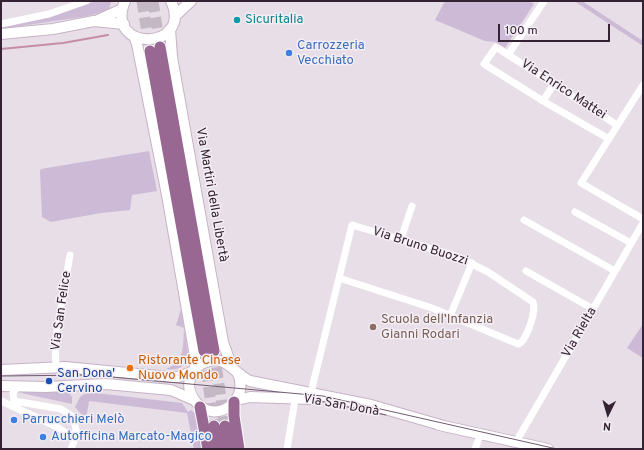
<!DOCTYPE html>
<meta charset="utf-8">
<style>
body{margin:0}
#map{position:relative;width:644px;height:450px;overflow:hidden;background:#e7dee8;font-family:Overpass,sans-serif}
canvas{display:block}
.frame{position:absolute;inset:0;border:2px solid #352233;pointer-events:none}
.north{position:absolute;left:588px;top:394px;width:40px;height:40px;-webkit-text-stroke:3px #f4eef5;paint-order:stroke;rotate:185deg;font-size:11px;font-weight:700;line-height:16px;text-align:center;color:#352233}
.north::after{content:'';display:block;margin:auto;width:14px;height:18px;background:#352233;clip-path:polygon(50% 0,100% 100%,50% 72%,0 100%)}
.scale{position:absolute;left:498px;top:24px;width:112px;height:18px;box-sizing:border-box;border:2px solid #352233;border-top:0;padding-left:5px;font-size:12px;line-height:14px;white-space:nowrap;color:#352233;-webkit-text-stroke:3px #f4eef5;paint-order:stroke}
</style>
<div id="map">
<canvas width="644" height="450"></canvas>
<div class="frame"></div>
<div class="north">N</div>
<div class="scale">100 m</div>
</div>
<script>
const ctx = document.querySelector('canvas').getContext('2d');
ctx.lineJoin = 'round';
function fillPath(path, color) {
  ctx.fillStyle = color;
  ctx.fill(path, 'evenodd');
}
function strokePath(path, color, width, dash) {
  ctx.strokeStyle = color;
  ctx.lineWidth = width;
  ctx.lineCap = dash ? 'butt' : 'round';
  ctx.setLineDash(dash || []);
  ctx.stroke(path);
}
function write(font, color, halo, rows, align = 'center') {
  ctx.font = font + ' Overpass,sans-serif';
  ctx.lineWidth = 3;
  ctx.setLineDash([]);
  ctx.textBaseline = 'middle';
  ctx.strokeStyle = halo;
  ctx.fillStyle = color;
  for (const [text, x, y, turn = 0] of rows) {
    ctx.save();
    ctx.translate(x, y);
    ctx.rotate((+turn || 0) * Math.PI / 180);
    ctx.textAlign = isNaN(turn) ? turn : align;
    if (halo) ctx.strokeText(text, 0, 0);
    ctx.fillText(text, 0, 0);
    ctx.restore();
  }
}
const green = new Path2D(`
 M96 1H111L109 10 88 16 1 29V26L49 16Z
 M445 1H529L534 4 505 48 495 42 485 41 435 20Z
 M574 1H582L643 41V46Z
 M149 151 157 191 132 195 130 210 101 213 51 222 42 217 40 171 41 169Z
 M181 309 188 354C187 367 178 371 166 369 185 362 183 346 184 328L176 325Z
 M643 324V358L627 348Z
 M24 392H68L72 397V404L21 393Z
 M87 392 182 403 188 412 191 410 196 414 205 449H194L187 413 89 401 86 420 75 407 80 397Z`);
const stream = new Path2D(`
 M1 49 63 43 108 35`);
const primaryTunnel = new Path2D(`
 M142 1 150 51
 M153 1 160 47
 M214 351 225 426
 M204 354 214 426`);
const street = new Path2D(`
 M1 24 49 14 86 1
 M508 55 544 1
 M554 84 543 101 609 139
 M643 85 581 183 643 219
 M543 101 484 64 496 47 617 125
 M575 212 631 243
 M524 220 615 271
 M401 239 412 206
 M526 271 593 309
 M450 316 472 263
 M56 367 55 342 70 255
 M17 387 13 393 14 401 61 409 73 417 77 434 71 449
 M311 397 313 384 352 225 456 256 488 272 533 302C537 310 526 343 518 344L432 308 339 278
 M1 401 57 427 69 435 77 434
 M516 442 643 223
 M287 449 296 394
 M475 449 481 433`);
const secondary = new Path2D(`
 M125 1C103 53 194 51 171 1
 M175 16 191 1
 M98 20 122 9
 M170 29 172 57 223 342 231 365
 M1 34 53 29 94 21 124 24
 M134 36 137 44 167 195 195 356V370
 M1 370 65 367 169 377H178L194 371
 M237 372C252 400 215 426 196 402 190 395 187 385 191 376 194 370 199 364 206 362 226 354 234 374 250 381L371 405 444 426
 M1 386 46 387 106 384 171 390 194 400
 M237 400 250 397 311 399
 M439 425 548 449`);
const primary = new Path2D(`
 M160 47 214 351
 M150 51 204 351
 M234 402V416L239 449
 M200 407 208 449
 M214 426 218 449
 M225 426 229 449`);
const tram = new Path2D(`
 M1 376 90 375 323 396 557 449
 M314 400 386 415`);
const markers = [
 [237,20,4,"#0f9aa8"],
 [289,53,4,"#3f7fe0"],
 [373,327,4,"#8d6e63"],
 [130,368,4,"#e8710a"],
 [49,381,4,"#1a4fb4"],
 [14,420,4,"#3f7fe0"],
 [43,437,4,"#3f7fe0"]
];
const cultureNames = [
 ["Sicuritalia",245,20]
];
const shopNames = [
 ["Carrozzeria",297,46],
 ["Vecchiato",297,61],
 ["Parrucchieri Melò",22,420],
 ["Autofficina Marcato-Magico",51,437]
];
const streetNames = [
 ["Via Enrico Mattei",563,90,33],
 ["Via Martiri della Libertà",211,195,80],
 ["Via Bruno Buozzi",420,247,18],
 ["Via San Felice",62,311,-82],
 ["Via Rielta",580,333,-60],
 ["Via San Donà",341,406,10]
];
const educationNames = [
 ["Scuola dell’Infanzia",381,320],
 ["Gianni Rodari",381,335]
];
const foodNames = [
 ["Ristorante Cinese",138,361],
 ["Nuovo Mondo",138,376]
];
const transitNames = [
 ["San Dona'",57,374],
 ["Cervino",57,389]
];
fillPath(green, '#ccbad6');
strokePath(stream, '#c68da8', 2);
strokePath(primaryTunnel, '#c3b8c4', 11, [11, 5.5]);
strokePath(secondary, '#c6b3c6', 12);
strokePath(primary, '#fff', 13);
strokePath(street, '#fff', 7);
strokePath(secondary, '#fff', 10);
strokePath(primary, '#986892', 11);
strokePath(tram, '#715c6f', 1);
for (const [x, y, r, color] of markers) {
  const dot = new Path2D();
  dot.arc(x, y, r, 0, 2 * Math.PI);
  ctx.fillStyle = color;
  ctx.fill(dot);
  strokePath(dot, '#f4eef5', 1.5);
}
write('13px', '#0d838f', '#f4eef5', cultureNames, 'left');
write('13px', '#366cbe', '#f4eef5', shopNames, 'left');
write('13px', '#352233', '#f4eef5', streetNames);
write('13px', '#785e54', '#f4eef5', educationNames, 'left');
write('13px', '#c56008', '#f4eef5', foodNames, 'left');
write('13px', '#164399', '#f4eef5', transitNames, 'left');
</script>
